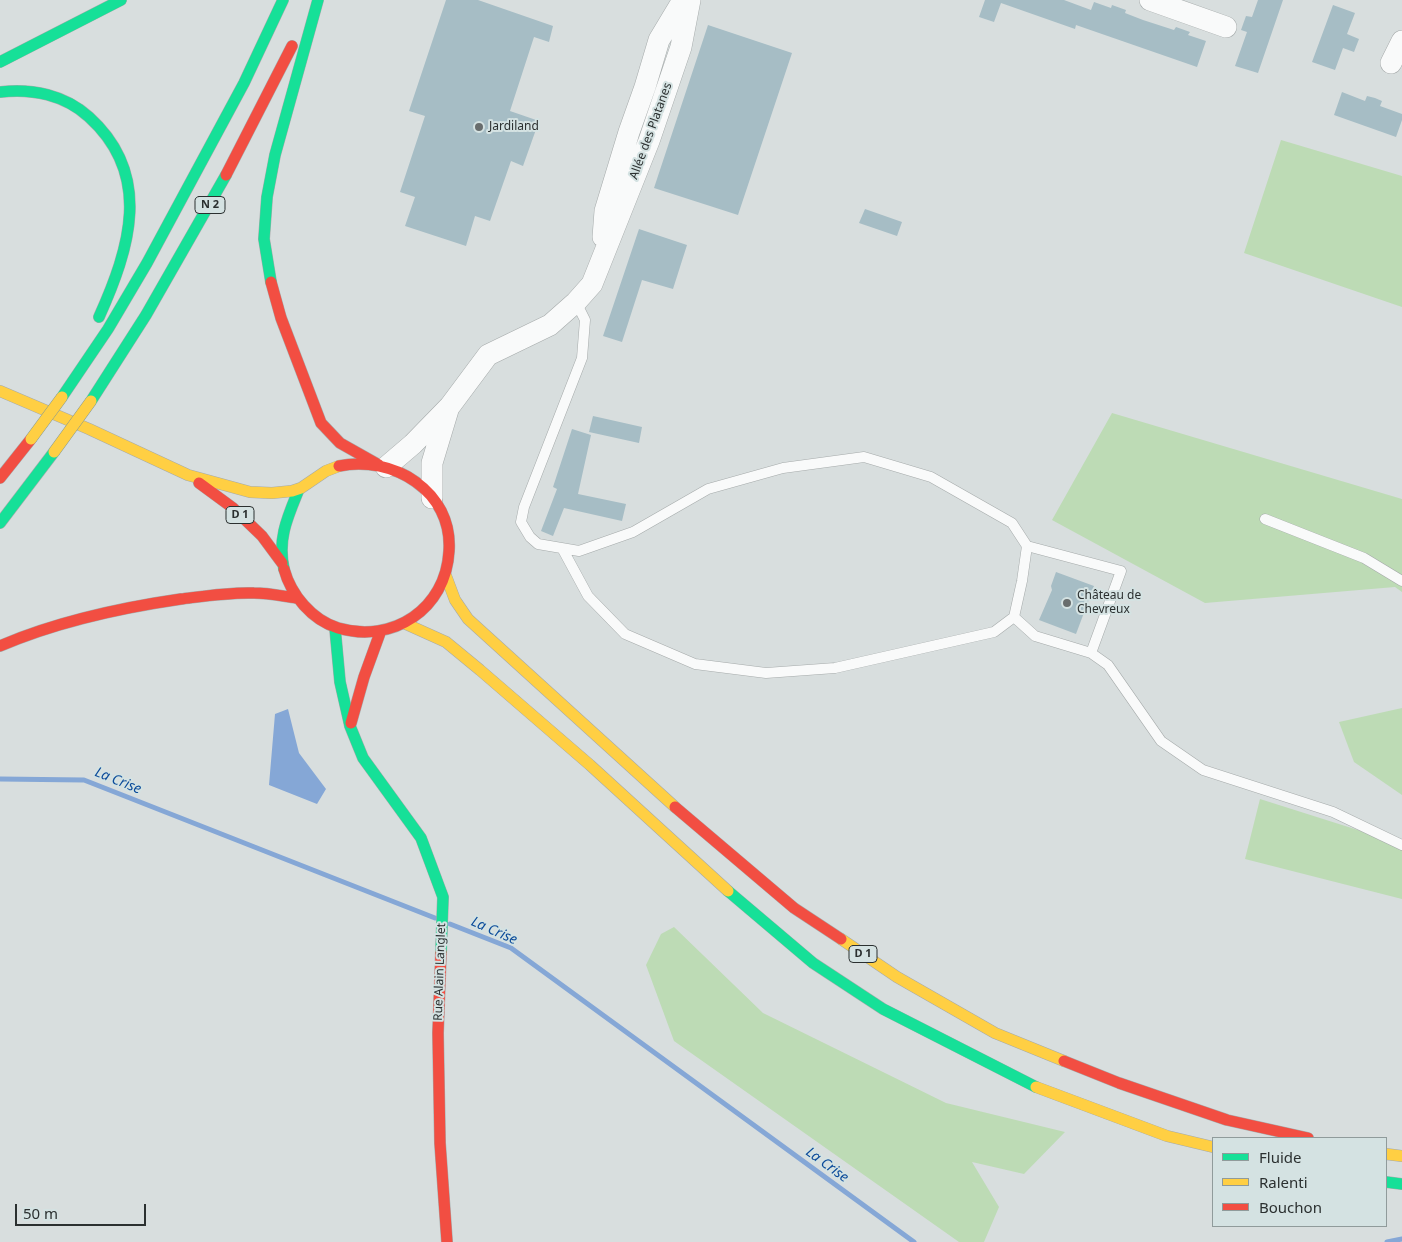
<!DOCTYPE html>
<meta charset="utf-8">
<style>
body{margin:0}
#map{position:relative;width:1402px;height:1242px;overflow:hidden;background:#d8dede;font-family:"Noto Sans",sans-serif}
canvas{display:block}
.legend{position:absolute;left:1212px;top:1137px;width:175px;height:90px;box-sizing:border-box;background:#d4e2e2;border:1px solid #909b9b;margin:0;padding:6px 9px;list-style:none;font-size:15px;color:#2b3030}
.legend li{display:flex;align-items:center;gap:10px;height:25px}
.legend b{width:25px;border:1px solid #909b9b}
.scale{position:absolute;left:15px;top:1204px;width:131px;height:22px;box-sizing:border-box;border:2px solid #2b3030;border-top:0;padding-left:6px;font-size:15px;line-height:18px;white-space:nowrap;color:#2b3030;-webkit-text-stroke:4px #d4e2e2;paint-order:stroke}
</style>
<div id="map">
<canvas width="1402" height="1242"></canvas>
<ul class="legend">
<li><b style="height:6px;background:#16e098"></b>Fluide</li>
<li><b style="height:6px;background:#ffcf43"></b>Ralenti</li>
<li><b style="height:6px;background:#f24e42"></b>Bouchon</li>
</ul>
<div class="scale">50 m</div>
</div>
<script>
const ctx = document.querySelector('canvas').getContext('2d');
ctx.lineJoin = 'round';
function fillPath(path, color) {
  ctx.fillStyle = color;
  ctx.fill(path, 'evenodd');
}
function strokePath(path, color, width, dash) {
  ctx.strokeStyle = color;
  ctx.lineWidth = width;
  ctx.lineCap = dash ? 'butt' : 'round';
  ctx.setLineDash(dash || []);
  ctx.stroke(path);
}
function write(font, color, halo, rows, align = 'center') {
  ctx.font = font + ' "Noto Sans",sans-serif';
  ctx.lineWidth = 4;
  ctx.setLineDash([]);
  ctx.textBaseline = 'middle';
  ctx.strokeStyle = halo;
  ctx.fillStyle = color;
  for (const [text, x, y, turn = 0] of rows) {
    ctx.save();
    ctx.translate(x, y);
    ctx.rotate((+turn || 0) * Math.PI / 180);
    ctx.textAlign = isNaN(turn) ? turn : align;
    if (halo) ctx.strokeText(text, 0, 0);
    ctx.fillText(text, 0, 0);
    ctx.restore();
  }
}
const green = new Path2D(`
 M1281 140 1402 176V307L1244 253Z
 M1112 413 1402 499V592L1395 587 1205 603 1052 520Z
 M1402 708V795L1354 762 1339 722Z
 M1260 799 1402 844V899L1245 859Z
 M674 927 763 1013 946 1103 1065 1132 1024 1174 972 1162 999 1207 984 1242H959L674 1041 646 965 661 934Z`);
const water = new Path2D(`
 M288 709 299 753 326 789 317 804 269 785 275 714Z`);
const stream = new Path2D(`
 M0 779 84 780 435 918
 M450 924 511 948 914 1242
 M1387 1242 1402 1239`);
const building = new Path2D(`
 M446 0H478L553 26 549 42 534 37 510 111 539 121 523 166 511 161 490 221 475 216 466 246 405 226 415 197 400 192 425 116 409 111Z
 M985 0H1064L1091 10 1094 2 1111 8 1112 5 1126 10 1125 13 1143 20 1174 30 1176 27 1190 32 1188 35 1206 41 1197 67 1076 25 1075 29 1001 3 994 22 979 17Z
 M1258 0H1283L1258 73 1235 66 1247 32 1241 30 1246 16 1252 17Z
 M1333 5 1355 13 1347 34 1359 39 1354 52 1343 48 1335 70 1312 62Z
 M708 25 792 53 738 215 654 188Z
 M1342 92 1365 101 1367 96 1375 98 1382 101 1380 106 1402 114V120L1396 137 1334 115Z
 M865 209 902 222 897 236 859 223Z
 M639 229 687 245 673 289 642 280 622 342 603 336Z
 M593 416 642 427 639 443 589 432Z
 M572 429 591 435 578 494 626 504 622 521 564 508 553 536 541 531 557 489 553 487Z
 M1056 572 1094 586 1076 634 1039 620 1052 590 1051 586Z`);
const lane = new Path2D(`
 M1265 519 1364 558 1402 581
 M562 548 588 596 625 634 695 664 766 673 835 668 994 632 1014 617 1022 581 1027 546 1012 523 931 477 864 457 783 468 708 489 633 532 579 551 538 544 530 537 521 522 524 507 582 358 585 320 576 302
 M1014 617 1035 636 1091 653 1121 571 1027 546
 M1091 653 1108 665 1161 741 1203 770 1333 812 1402 845`);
const street = new Path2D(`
 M1150 0 1226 27
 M1391 63 1402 41
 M603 237 605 211 629 132 645 87 659 40 683 0
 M386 467 413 444 450 406 488 355 550 325 576 302 592 284 649 141 681 47 690 0
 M432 498V463L448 410`);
const fast = new Path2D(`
 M0 62 121 0
 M0 92C32 88 65 95 89 117 153 175 130 248 99 317
 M271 282 264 239 267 197 275 155 318 0
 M62 397 108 329 147 263 244 83 283 0
 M91 401 146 315 226 175
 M0 523 54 452
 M284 569C277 539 288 516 299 489
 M335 628 340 682 350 726 363 758 421 838 443 897 441 952
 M728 891 813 963 883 1009 1036 1087
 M1386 1182 1402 1184`);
const slow = new Path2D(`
 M0 391 89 429 188 475 250 492 272 493 292 491 301 488 326 471 339 466
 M446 576 455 600 468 619 675 807
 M406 624 446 642 480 670 590 765 728 891
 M841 939 897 977 995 1033 1064 1061
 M1036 1087 1167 1136 1213 1147
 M1386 1154 1402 1156`);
const jam = new Path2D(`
 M226 175 292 46
 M271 282 281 318 321 423 340 443 379 465
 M0 478 31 439
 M199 483 233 508 262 536 282 563
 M284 569C291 595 312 620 338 628 393 644 446 609 449 551 453 491 393 455 339 466
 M0 646C58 621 119 608 181 599 205 596 230 592 254 593 268 593 282 596 296 598
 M351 723 364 677 380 633
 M675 807 794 908 841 939
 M441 952 438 1033 440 1143 447 1242
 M1064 1061 1119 1083 1227 1120 1308 1138`);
const slowBridge = new Path2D(`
 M31 439 62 397
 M54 452 91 401`);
const markers = [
 [479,127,5,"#686d6d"],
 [1067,603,5,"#686d6d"]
];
const shields = [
 [210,205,30],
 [240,515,28],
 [863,954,28]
];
const shieldNames = [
 ["N 2",210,205],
 ["D 1",240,515],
 ["D 1",863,954]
];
const poiNames = [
 ["Jardiland",489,127],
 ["Château de",1077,596],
 ["Chevreux",1077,610]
];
const streetNames = [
 ["Allée des Platanes",651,131,-70],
 ["Rue Alain Langlet",440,972,-88]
];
const waterNames = [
 ["La Crise",118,781,22],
 ["La Crise",494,931,24],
 ["La Crise",827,1165,36]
];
fillPath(green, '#bddbb5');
fillPath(water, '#85a7d6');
strokePath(stream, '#85a7d6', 5);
fillPath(building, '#a6bdc5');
strokePath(lane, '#a5aaaa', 11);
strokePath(street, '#a5aaaa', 22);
strokePath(fast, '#a5aaaa', 12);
strokePath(slow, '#a5aaaa', 12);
strokePath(jam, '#a5aaaa', 12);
strokePath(lane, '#f9fafa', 10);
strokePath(street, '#f9fafa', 21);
strokePath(fast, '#16e098', 11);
strokePath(slow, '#ffcf43', 11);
strokePath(jam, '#f24e42', 11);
strokePath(slowBridge, '#839893', 12, []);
strokePath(slowBridge, '#ffcf43', 11);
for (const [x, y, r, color] of markers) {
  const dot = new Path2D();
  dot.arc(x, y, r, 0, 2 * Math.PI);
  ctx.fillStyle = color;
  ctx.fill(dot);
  strokePath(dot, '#d4e2e2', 2);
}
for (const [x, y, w] of shields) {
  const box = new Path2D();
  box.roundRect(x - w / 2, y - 8.5, w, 17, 4);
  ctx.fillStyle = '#d4e2e2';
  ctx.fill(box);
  strokePath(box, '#2b3030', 1);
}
write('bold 11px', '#2b3030', null, shieldNames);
write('12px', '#2b3030', '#d4e2e2', poiNames, 'left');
write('12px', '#2b3030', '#d4e2e2', streetNames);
write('italic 14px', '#0b4b9a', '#d4e2e2', waterNames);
</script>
